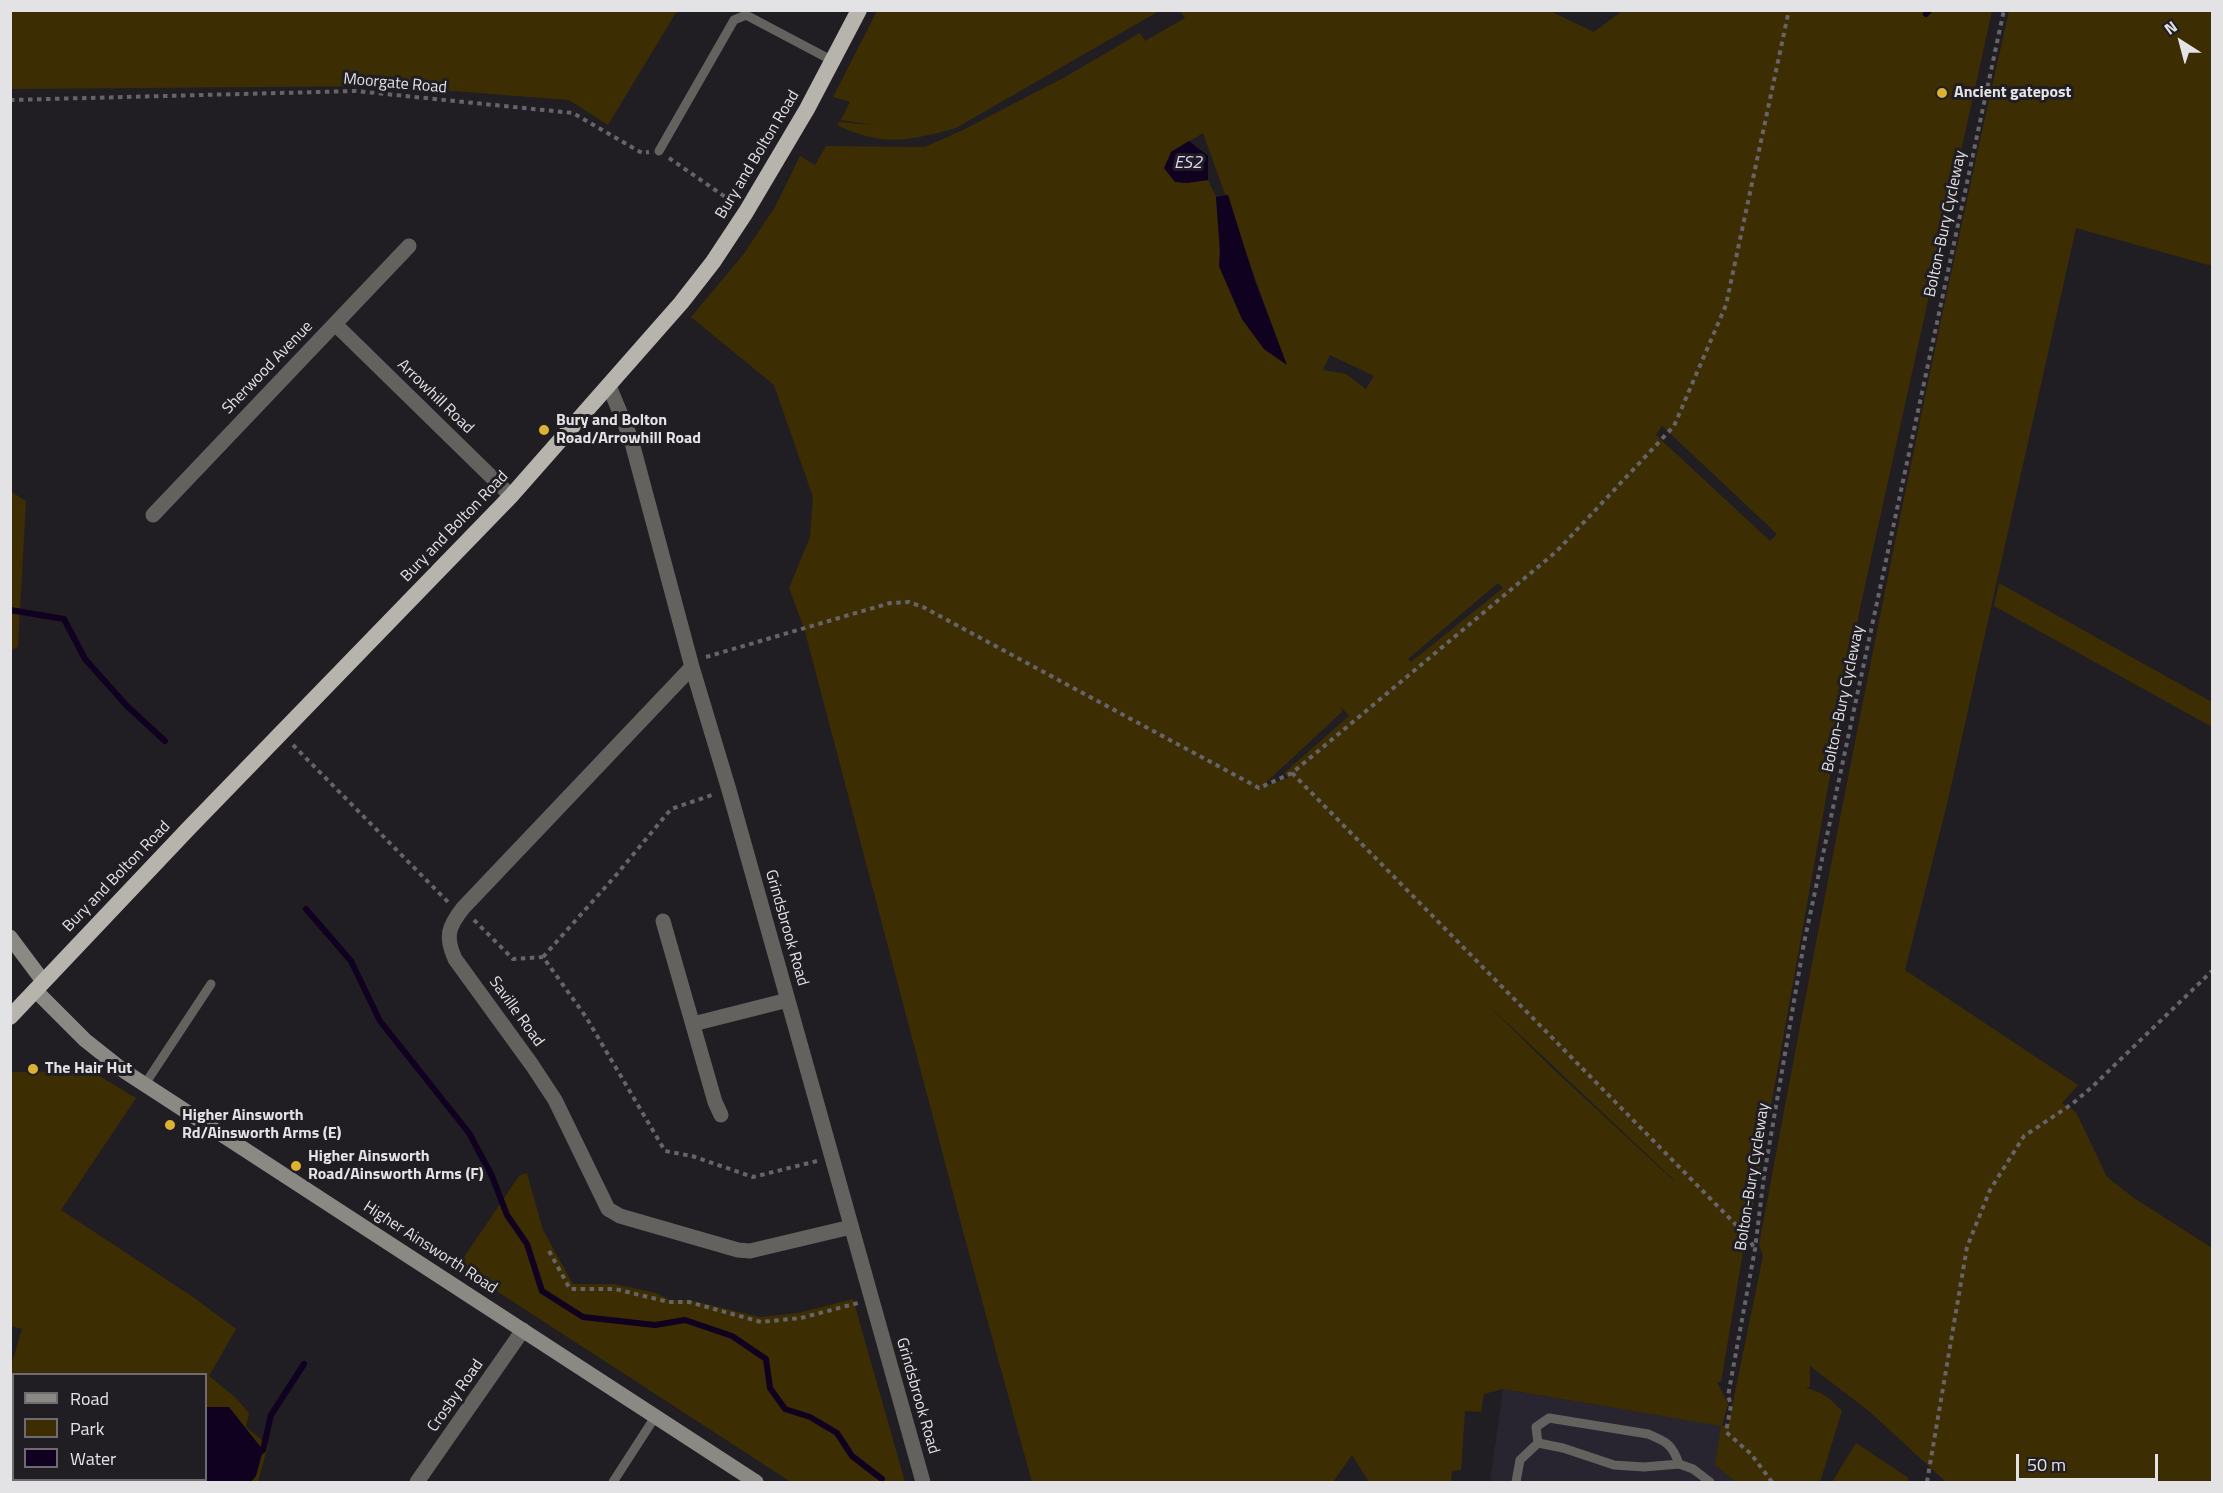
<!DOCTYPE html>
<style>
body{margin:0}
#map{position:relative;width:2223px;height:1493px;overflow:hidden;background:#201e23;font-family:"Titillium Web",sans-serif}
canvas{display:block}
.frame{position:absolute;inset:0;border:12px solid #e3e2e5;pointer-events:none}
.legend{position:absolute;left:12px;top:1373px;width:195px;height:108px;box-sizing:border-box;background:#201e23;border:2px solid #6e6c71;margin:0;padding:8px 10px;list-style:none;font-size:18px;color:#e3e2e5}
.legend li{display:flex;align-items:center;gap:12px;height:30px}
.legend b{width:30px;border:2px solid #6e6c71}
.north{position:absolute;left:2151px;top:12px;width:60px;height:60px;-webkit-text-stroke:4px #201e23;paint-order:stroke;rotate:324deg;font-size:16px;font-weight:700;line-height:24px;text-align:center;color:#e3e2e5}
.north::after{content:'';display:block;margin:auto;width:21px;height:27px;background:#e3e2e5;clip-path:polygon(50% 0,100% 100%,50% 72%,0 100%)}
.scale{position:absolute;left:2016px;top:1454px;width:142px;height:27px;box-sizing:border-box;border:3px solid #e3e2e5;border-top:0;padding-left:8px;font-size:18px;line-height:21px;white-space:nowrap;color:#e3e2e5;-webkit-text-stroke:4px #201e23;paint-order:stroke}
</style>
<div id="map">
<canvas width="2223" height="1493"></canvas>
<div class="frame"></div>
<ul class="legend">
<li><b style="height:8px;background:#8b8984"></b>Road</li>
<li><b style="height:16px;background:#3c2e02"></b>Park</li>
<li><b style="height:16px;background:#0f011f"></b>Water</li>
</ul>
<div class="north">N</div>
<div class="scale">50 m</div>
</div>
<script>
const ctx = document.querySelector('canvas').getContext('2d');
ctx.lineJoin = 'round';
function fillPath(path, color) {
  ctx.fillStyle = color;
  ctx.fill(path, 'evenodd');
}
function strokePath(path, color, width, dash) {
  ctx.strokeStyle = color;
  ctx.lineWidth = width;
  ctx.lineCap = dash ? 'butt' : 'round';
  ctx.setLineDash(dash || []);
  ctx.stroke(path);
}
function write(font, color, halo, rows, align = 'center') {
  ctx.font = font + ' "Titillium Web",sans-serif';
  ctx.lineWidth = 6;
  ctx.setLineDash([]);
  ctx.textBaseline = 'middle';
  ctx.strokeStyle = halo;
  ctx.fillStyle = color;
  for (const [text, x, y, turn = 0] of rows) {
    ctx.save();
    ctx.translate(x, y);
    ctx.rotate((+turn || 0) * Math.PI / 180);
    ctx.textAlign = isNaN(turn) ? turn : align;
    if (halo) ctx.strokeText(text, 0, 0);
    ctx.fillText(text, 0, 0);
    ctx.restore();
  }
}
const built = new Path2D(`
 M1503 1389 1722 1426 1715 1465 1736 1482H1490Z`);
const green = new Path2D(`
 M10 11 11 10 677 11 608 125 569 100 387 86 11 89Z
 M877 11V10L1159 11 956 128C909 141 882 147 837 125L839 122 875 125 841 120 850 102 833 97Z
 M1180 11H1550L1594 32 1622 11H1992L1860 608 1750 1223 1743 1218 1744 1246 1721 1382H1717L1728 1404 1722 1425 1728 1426 1763 1256 1759 1245C1836 832 1916 420 2009 11H2212V266L2076 228 1947 804 1905 970 2078 1085 2062 1103 2076 1112 2107 1177 2134 1198 2212 1248V1482H1946L1870 1412 1810 1366V1387L1805 1388C1822 1391 1831 1399 1842 1411L1820 1482H1736L1715 1465 1721 1426 1503 1389 1484 1394 1481 1412 1465 1411 1461 1470 1452 1471 1451 1482H1369L1352 1455 1333 1482H1032L967 1246 804 628 789 588 810 537 813 497 774 385 691 317 743 255 775 207 800 156 815 165 826 146 925 147 965 129 1065 77 1140 33 1145 41 1185 18ZM1203 133 1286 364 1264 349 1242 319 1221 271 1216 197 1208 180 1186 183 1171 152ZM1330 355 1374 376 1366 389 1346 374 1323 370ZM1662 426 1777 534 1770 541 1656 435ZM1498 583 1503 588 1411 662 1408 659ZM1341 707 1349 716 1284 773 1288 778 1261 787 1342 712ZM1483 1000 1674 1180V1181L1551 1067Z
 M10 491 26 501 18 647 11 650Z
 M1999 583 2212 702V727L1994 606Z
 M91 1071 136 1098 61 1210 193 1297 236 1329 209 1376 235 1397 249 1413 246 1427 268 1445 258 1482H11V1366L22 1329 11 1326V1072ZM14 1374H206V1480H14Z
 M527 1173 543 1230 573 1284H614L656 1293 670 1300H689L760 1317 798 1313 853 1299 905 1482H791L458 1266 519 1176Z
 M1856 1443 1907 1477 1909 1482H1832Z`);
const water = new Path2D(`
 M1189 141 1208 156V180L1186 183 1175 182 1164 168 1171 152Z
 M1228 195 1255 281 1287 365 1264 349 1242 319 1219 266 1220 250 1216 197Z
 M206 1407H229L263 1450 256 1476 251 1482H147L149 1480H206Z`);
const stream = new Path2D(`
 M1926 14 1930 10
 M10 610 64 619 85 659 127 706 165 741
 M306 909 351 961 380 1021 469 1133 492 1176 507 1215 527 1244 542 1291 583 1317 655 1325 685 1320 732 1336 766 1359 770 1388 785 1409 810 1417 837 1433 852 1456 882 1479
 M256 1455 263 1450 271 1415 304 1364`);
const path = new Path2D(`
 M10 100 356 91 573 113 642 153 649 152
 M669 158 734 203
 M706 657 890 603 909 602 923 607 1259 788 1292 773 1557 551 1674 426 1726 305 1789 10
 M293 745 448 902
 M1292 773 1748 1237 1754 1248
 M474 920 513 959 543 957 586 1017 665 1151 692 1156 753 1177 817 1161
 M543 957 617 874 671 809 715 794
 M549 1251 570 1289H615L669 1302H689L761 1322 801 1318 858 1303
 M1772 1482 1751 1454 1726 1432 1731 1405 1728 1396 1755 1249 1764 1176 1804 943 2004 10
 M1927 1482 1967 1247 1990 1190 2024 1136 2072 1104 2092 1087 2212 971`);
const service = new Path2D(`
 M659 151 734 20 746 15 833 61
 M145 1084 211 984
 M1538 1443 1536 1427 1549 1418 1648 1434C1667 1442 1672 1444 1679 1464
 M613 1482 655 1417
 M1516 1482 1520 1460 1538 1443 1563 1448 1614 1465 1644 1467 1679 1464 1693 1469 1710 1482`);
const minor = new Path2D(`
 M335 324 511 496
 M609 386 631 439 692 667 729 790 923 1482
 M153 515 409 246
 M692 667 463 908C448 927 445 937 455 959L532 1065 555 1100 608 1209 620 1216 738 1250 750 1251 851 1227
 M663 921 715 1102 721 1115
 M693 1024 788 1000
 M417 1482 523 1330`);
const secondary = new Path2D(`
 M10 937 43 981
 M35 990 85 1040 124 1071 756 1482`);
const trunk = new Path2D(`
 M10 1017 189 828 511 496 681 303 713 262 746 212 807 109 859 10`);
const markers = [
 [1942,93,6,"#dcb233"],
 [544,430,6,"#dcb233"],
 [33,1069,6,"#dcb233"],
 [170,1125,6,"#dcb233"],
 [296,1166,6,"#dcb233"]
];
const streetNames = [
 ["Moorgate Road",395,84,5],
 ["Bury and Bolton Road",758,155,-59],
 ["Bolton-Bury Cycleway",1946,224,-78],
 ["Sherwood Avenue",268,368,-46],
 ["Arrowhill Road",435,397,44],
 ["Bury and Bolton Road",455,527,-46],
 ["Bolton-Bury Cycleway",1844,699,-78],
 ["Bury and Bolton Road",117,877,-46],
 ["Grindsbrook Road",786,928,74],
 ["Saville Road",516,1012,54],
 ["Bolton-Bury Cycleway",1753,1177,-81],
 ["Higher Ainsworth Road",430,1248,33],
 ["Crosby Road",456,1396,-55],
 ["Grindsbrook Road",917,1396,74]
];
const poiNames = [
 ["Ancient gatepost",1954,93],
 ["Bury and Bolton",556,421],
 ["Road/Arrowhill Road",556,439],
 ["The Hair Hut",45,1069],
 ["Higher Ainsworth",182,1116],
 ["Rd/Ainsworth Arms (E)",182,1134],
 ["Higher Ainsworth",308,1157],
 ["Road/Ainsworth Arms (F)",308,1175]
];
const waterNames = [
 ["ES2",1188,164]
];
fillPath(built, '#292530');
fillPath(green, '#3c2e02');
fillPath(water, '#0f011f');
strokePath(stream, '#0f011f', 6);
strokePath(path, '#666468', 4, [4.5, 4.5]);
strokePath(service, '#63625f', 9);
strokePath(minor, '#63625f', 15);
strokePath(secondary, '#8b8984', 15);
strokePath(trunk, '#b7b4ae', 16);
for (const [x, y, r, color] of markers) {
  const dot = new Path2D();
  dot.arc(x, y, r, 0, 2 * Math.PI);
  ctx.fillStyle = color;
  ctx.fill(dot);
  strokePath(dot, '#201e23', 2);
}
write('16px', '#e3e2e5', '#201e23', streetNames);
write('bold 16px', '#e3e2e5', '#201e23', poiNames, 'left');
write('italic 18px', '#e3d3fc', '#201e23', waterNames);
</script>
